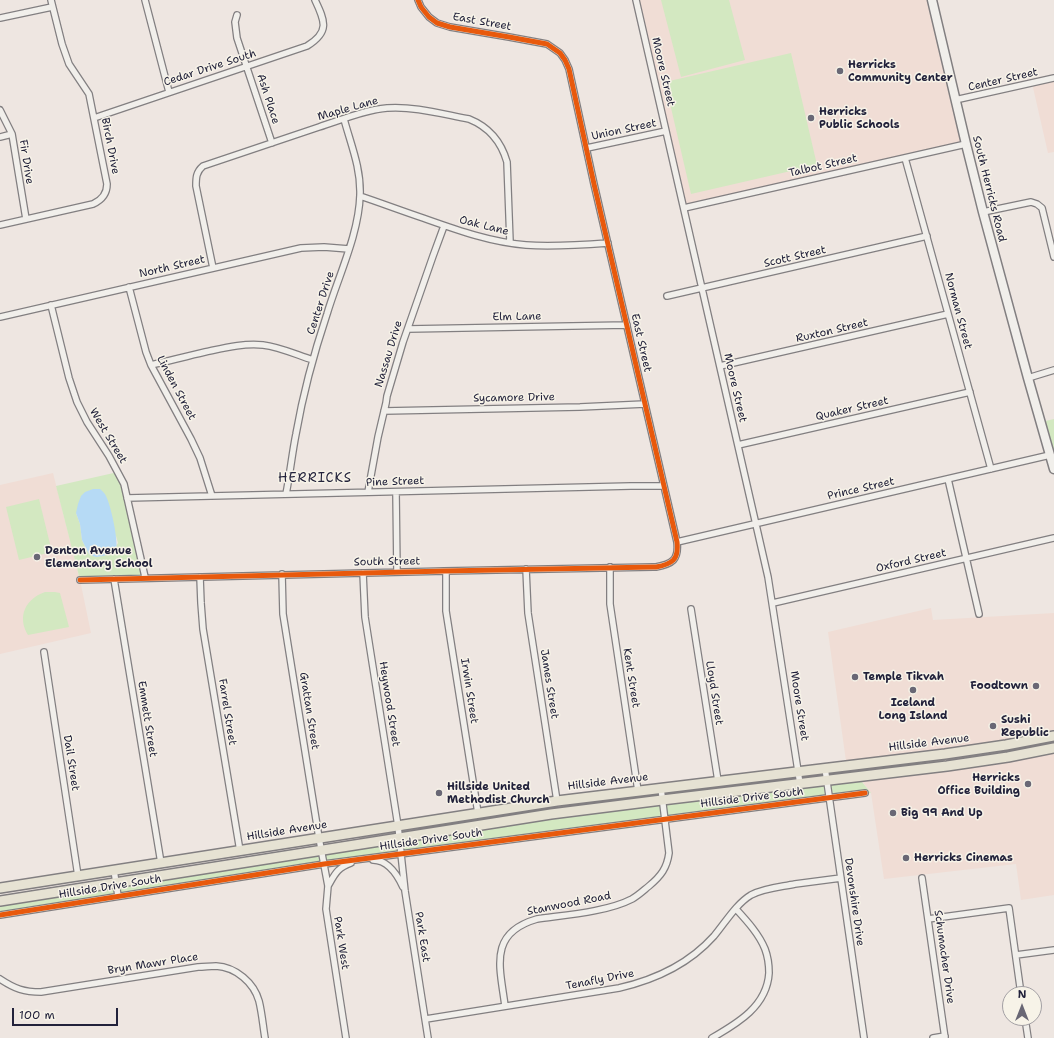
<!DOCTYPE html>
<style>
body{margin:0}
#map{position:relative;width:1054px;height:1038px;overflow:hidden;background:#eee6e1;font-family:"Shantell Sans",sans-serif}
canvas{display:block}
.north{position:absolute;left:1002px;top:986px;width:40px;height:40px;box-sizing:border-box;background:#f7f3e8;border:1px solid #a29fa3;border-radius:50%;rotate:0deg;font-size:11px;font-weight:700;line-height:16px;text-align:center;color:#22223b}
.north::after{content:'';display:block;margin:auto;width:14px;height:18px;background:#696775;clip-path:polygon(50% 0,100% 100%,50% 72%,0 100%)}
.scale{position:absolute;left:12px;top:1008px;width:106px;height:18px;box-sizing:border-box;border:2px solid #22223b;border-top:0;padding-left:5px;font-size:12px;line-height:14px;white-space:nowrap;color:#22223b;-webkit-text-stroke:3px #f7f3e8;paint-order:stroke}
</style>
<div id="map">
<canvas width="1054" height="1038"></canvas>
<div class="north">N</div>
<div class="scale">100 m</div>
</div>
<script>
const ctx = document.querySelector('canvas').getContext('2d');
ctx.lineJoin = 'round';
function fillPath(path, color) {
  ctx.fillStyle = color;
  ctx.fill(path, 'evenodd');
}
function strokePath(path, color, width, dash) {
  ctx.strokeStyle = color;
  ctx.lineWidth = width;
  ctx.lineCap = dash ? 'butt' : 'round';
  ctx.setLineDash(dash || []);
  ctx.stroke(path);
}
function write(font, color, halo, rows, align = 'center') {
  ctx.font = font + ' "Shantell Sans",sans-serif';
  ctx.lineWidth = 3;
  ctx.setLineDash([]);
  ctx.textBaseline = 'middle';
  ctx.strokeStyle = halo;
  ctx.fillStyle = color;
  for (const [text, x, y, turn = 0] of rows) {
    ctx.save();
    ctx.translate(x, y);
    ctx.rotate((+turn || 0) * Math.PI / 180);
    ctx.textAlign = isNaN(turn) ? turn : align;
    if (halo) ctx.strokeText(text, 0, 0);
    ctx.fillText(text, 0, 0);
    ctx.restore();
  }
}
const built = new Path2D(`
 M636 0H931L966 144 684 208Z
 M1054 78V152L1048 153 1032 83Z
 M53 473 80 580 91 633 0 654V485Z
 M931 608 933 620 1054 613V895L1021 900 1016 864 884 879 871 793 846 761 828 632Z`);
const green = new Path2D(`
 M661 0H729L745 60 681 77Z
 M791 53 817 165 691 194 665 82Z
 M1054 419V469L1041 422Z
 M118 472 145 577 80 580 56 486ZM76 513 116 536 118 543 111 554 96 557 89 554 82 540 80 524Z
 M39 499 52 552 19 560 6 507Z
 M45 592H55L60 593 69 627 28 635C17 617 25 599 45 592Z
 M858 777 871 793 324 864 0 915V901L551 814Z`);
const water = new Path2D(`
 M93 489H100C102 491 105 493 106 496 111 506 119 542 116 552L103 556 96 557 93 556 89 554 82 540 80 524 76 513 78 504 81 496 85 492Z`);
const street = new Path2D(`
 M145 0 169 92
 M636 0 768 577 800 784
 M237 15 235 22 237 38 272 143
 M0 18 52 7
 M955 100 1054 78
 M0 110 12 134 26 219
 M94 118 307 46C330 32 325 21 315 0
 M0 137 12 134
 M587 148 666 131
 M905 158 991 469
 M360 196C381 203 402 211 423 218 457 230 490 242 526 245 553 247 581 245 608 243
 M684 208 966 144
 M983 212 1031 202 1037 204 1042 208 1054 257
 M0 225 93 204C102 200 107 194 107 184L89 94 69 64 62 44 51 0
 M213 268 196 186C196 178 196 172 203 166 241 153 280 140 319 127 341 120 364 110 387 108 414 106 442 114 469 119 489 127 501 141 507 162L510 242
 M129 287 146 352 151 365 191 439 200 458 212 496
 M667 296 927 236
 M51 305 69 378 77 402 87 422 109 456 124 484 145 577
 M0 317 301 248 324 247 349 249
 M408 329 627 325
 M151 365C169 361 187 356 205 352 224 348 243 343 263 345 280 347 297 355 313 360
 M720 366 948 314
 M1028 378 1054 370
 M384 411 580 407 645 404
 M738 445 970 392
 M948 479 979 614
 M368 492 378 437 386 403 387 396 403 342 433 256 444 226
 M396 492 397 572
 M286 494C290 474 292 454 296 434 303 394 314 353 327 314 338 277 359 234 360 195 361 168 351 145 344 119
 M127 498 631 486H664
 M677 542 1050 455
 M610 567V604L638 791
 M526 569 528 613 557 801
 M446 571V611L478 813
 M363 573 365 617 398 826 405 891 428 1038
 M282 574 283 614 319 838 328 886 326 909 346 1038
 M200 577 201 603 203 629 240 851
 M114 579 161 863
 M80 580C202 576 323 574 444 571 514 570 585 568 656 567 672 564 679 560 677 542L594 184 569 69 565 60 560 53 547 44 509 37 450 27 437 23 429 17 421 7 418 0
 M773 603 1054 538
 M691 609 718 781
 M44 652 78 876
 M825 768 864 1038
 M373 860C388 860 397 874 403 887
 M114 870 118 896
 M922 878 945 1038
 M328 886C335 874 337 868 351 863
 M0 915 324 864 865 793
 M928 919 1009 908 1021 994
 M1016 955 1054 950
 M0 979C15 989 24 992 41 992L198 967C204 967 210 966 216 966 236 967 254 983 259 1001 262 1013 263 1026 265 1038
 M505 1006C500 967 488 933 537 919 565 915 607 912 632 899 639 895 644 890 649 886 661 876 667 868 669 853L661 788
 M1025 1018 1028 1038
 M426 1019 619 988C654 980 689 964 714 936 725 923 736 904 751 895 764 888 780 887 795 884 810 882 826 880 841 878
 M712 1038C738 1023 767 1006 769 973 769 965 768 957 765 949 759 934 747 921 736 909
 M933 1038 945 1036`);
const secondary = new Path2D(`
 M932 0 966 144 983 212 1028 378 1054 469`);
const primary = new Path2D(`
 M0 888 557 801 945 754 1006 745 1054 736
 M0 901 551 814 662 800 947 766 1008 757 1054 748`);
const cycleway = new Path2D(`
 M80 580C202 576 323 574 444 571 514 570 585 568 656 567 672 564 679 560 677 542L594 184 569 69 565 60 560 53 547 44 509 37 450 27 437 23 429 17 421 7 418 0
 M0 915 324 864 865 793`);
const markers = [
 [840,71,4,"#696775"],
 [811,118,4,"#696775"],
 [37,557,4,"#696775"],
 [855,677,4,"#696775"],
 [1036,686,4,"#696775"],
 [913,690,4,"#696775"],
 [993,726,4,"#696775"],
 [1028,784,4,"#696775"],
 [439,793,4,"#696775"],
 [893,813,4,"#696775"],
 [906,858,4,"#696775"]
];
const streetNames = [
 ["East Street",482,22,10],
 ["Cedar Drive South",210,68,-18],
 ["Moore Street",663,72,77],
 ["Center Street",1003,80,-13],
 ["Ash Place",268,99,72],
 ["Maple Lane",348,109,-16],
 ["Union Street",624,130,-12],
 ["Birch Drive",110,146,79],
 ["Fir Drive",26,162,81],
 ["Talbot Street",823,166,-13],
 ["South Herricks Road",989,189,76],
 ["Oak Lane",484,226,14],
 ["Scott Street",795,257,-13],
 ["North Street",172,267,-13],
 ["Center Drive",321,303,-72],
 ["Norman Street",958,311,75],
 ["Elm Lane",517,317,-1],
 ["Ruxton Street",832,331,-13],
 ["East Street",641,343,77],
 ["Nassau Drive",389,354,-73],
 ["Linden Street",176,388,62],
 ["Moore Street",735,388,77],
 ["Sycamore Drive",514,398,-1],
 ["Quaker Street",852,409,-13],
 ["West Street",108,436,59],
 ["Pine Street",395,482,-2],
 ["Prince Street",861,489,-13],
 ["Oxford Street",911,561,-13],
 ["South Street",387,562,-1],
 ["Kent Street",631,678,81],
 ["James Street",549,684,81],
 ["Irwin Street",469,691,81],
 ["Lloyd Street",714,693,81],
 ["Heywood Street",389,704,81],
 ["Moore Street",799,706,81],
 ["Grattan Street",309,711,81],
 ["Farrel Street",227,712,81],
 ["Emmett Street",147,719,81],
 ["Hillside Avenue",929,743,-7],
 ["Dail Street",71,763,81],
 ["Hillside Avenue",608,782,-7],
 ["Hillside Drive South",752,798,-7],
 ["Hillside Avenue",287,831,-9],
 ["Hillside Drive South",431,840,-8],
 ["Hillside Drive South",110,887,-9],
 ["Devonshire Drive",854,902,82],
 ["Stanwood Road",569,904,-11],
 ["Park East",422,937,81],
 ["Park West",341,943,81],
 ["Schumacher Drive",944,957,82],
 ["Bryn Mawr Place",153,964,-9],
 ["Tenafly Drive",600,980,-11]
];
const poiNames = [
 ["Herricks",848,65],
 ["Community Center",848,78],
 ["Herricks",819,112],
 ["Public Schools",819,125],
 ["Denton Avenue",45,551],
 ["Elementary School",45,564],
 ["Temple Tikvah",863,677],
 ["Foodtown",1028,686,"right"],
 ["Iceland",913,703,"center"],
 ["Long Island",913,716,"center"],
 ["Sushi",1001,720],
 ["Republic",1001,733],
 ["Herricks",1020,778,"right"],
 ["Office Building",1020,791,"right"],
 ["Hillside United",447,787],
 ["Methodist Church",447,800],
 ["Big 99 And Up",901,813],
 ["Herricks Cinemas",914,858]
];
const quarterNames = [
 ["HERRICKS",315,479]
];
fillPath(built, '#f0ddd5');
fillPath(green, '#d3e8c1');
fillPath(water, '#b6daf5');
strokePath(street, '#827f81', 8);
strokePath(secondary, '#827f81', 11);
strokePath(primary, '#827f81', 12);
strokePath(street, '#f1efeb', 5.5);
strokePath(secondary, '#f1efeb', 8);
strokePath(primary, '#e6e2d3', 9);
strokePath(cycleway, '#e8590c', 5);
for (const [x, y, r, color] of markers) {
  const dot = new Path2D();
  dot.arc(x, y, r, 0, 2 * Math.PI);
  ctx.fillStyle = color;
  ctx.fill(dot);
  strokePath(dot, '#f7f3e8', 1.5);
}
write('11px', '#22223b', '#f7f3e8', streetNames);
write('bold 11px', '#22223b', '#f7f3e8', poiNames, 'left');
ctx.letterSpacing = '1px';
write('13px', '#22223b', '#f7f3e8', quarterNames);
ctx.letterSpacing = '0px';
</script>
